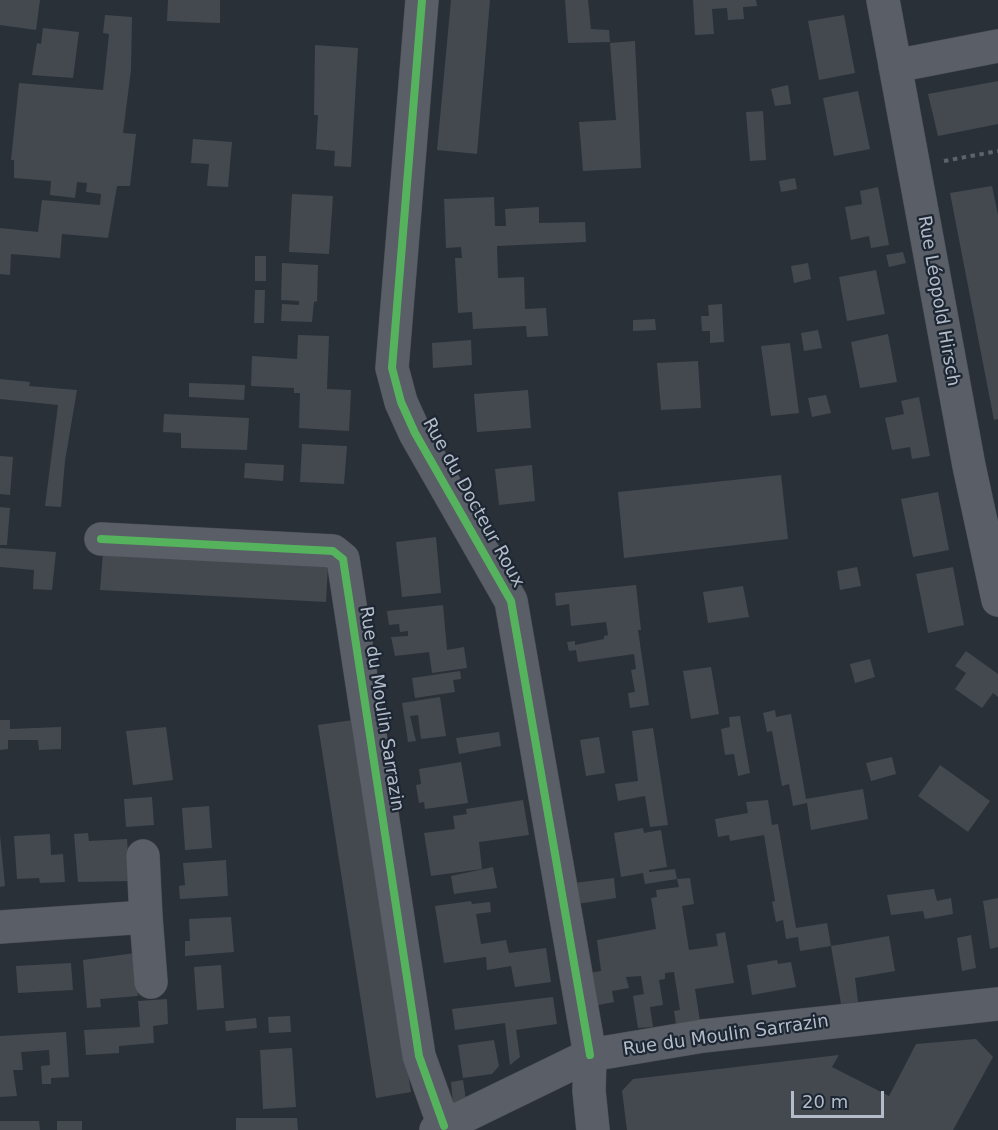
<!DOCTYPE html>
<meta charset="utf-8">
<style>
body{margin:0}
#map{position:relative;width:998px;height:1130px;overflow:hidden;background:#2a3038;font-family:"DejaVu Sans",sans-serif}
canvas{display:block}
.scale{position:absolute;left:791px;top:1091px;width:93px;height:27px;box-sizing:border-box;border:3px solid #b4bcc9;border-top:0;padding-left:8px;font-size:18px;line-height:21px;white-space:nowrap;color:#b4bcc9;-webkit-text-stroke:4px #1d2633;paint-order:stroke}
</style>
<div id="map">
<canvas width="998" height="1130"></canvas>
<div class="scale">20 m</div>
</div>
<script>
const ctx = document.querySelector('canvas').getContext('2d');
ctx.lineJoin = 'round';
function fillPath(path, color) {
  ctx.fillStyle = color;
  ctx.fill(path, 'evenodd');
}
function strokePath(path, color, width, dash) {
  ctx.strokeStyle = color;
  ctx.lineWidth = width;
  ctx.lineCap = dash ? 'butt' : 'round';
  ctx.setLineDash(dash || []);
  ctx.stroke(path);
}
function write(font, color, halo, rows, align = 'center') {
  ctx.font = font + ' "DejaVu Sans",sans-serif';
  ctx.lineWidth = 4.5;
  ctx.setLineDash([]);
  ctx.textBaseline = 'middle';
  ctx.strokeStyle = halo;
  ctx.fillStyle = color;
  for (const [text, x, y, turn = 0] of rows) {
    ctx.save();
    ctx.translate(x, y);
    ctx.rotate((+turn || 0) * Math.PI / 180);
    ctx.textAlign = isNaN(turn) ? turn : align;
    if (halo) ctx.strokeText(text, 0, 0);
    ctx.fillText(text, 0, 0);
    ctx.restore();
  }
}
const building = new Path2D(`
 M0 0H40L36 30 0 25Z
 M168 0H220V23L167 21Z
 M451 0H490L477 154 437 150Z
 M565 0H588L591 29 609 30 610 42 568 43Z
 M693 0H756L757 6 743 7 744 19 728 20 727 8 712 9 714 34 695 35Z
 M105 15 132 17 131 70 123 133 136 134 130 186H117L108 238 62 234 60 258 11 254 10 275 0 274V228L38 232 42 200 100 205 101 194 86 192 87 183 77 182 75 198 50 195 51 181 14 178V160H11L19 83 103 90 109 34 103 33Z
 M844 15 855 73 819 80 808 21Z
 M43 28 79 32 73 78 32 75 37 43 41 44Z
 M635 41 641 168 583 171 579 122 616 120 610 43Z
 M315 45 358 48 351 167 334 166 335 151 316 149 318 115H314Z
 M998 81V124L938 136 928 94Z
 M788 85 791 104 775 106 771 89Z
 M858 91 870 149 834 156 823 98Z
 M763 111 766 160 750 161 746 112Z
 M193 139 232 142 228 187 207 186 209 164 191 163Z
 M795 178 797 189 781 192 779 181Z
 M992 186 998 215V419L994 420 950 193Z
 M878 187 889 245 871 248 869 236 851 240 845 207 862 204 860 191Z
 M292 194 333 196 329 254 289 252Z
 M494 197 495 226H506L505 209 539 207V223L585 222 586 242 497 246 498 278 524 277 525 309 546 308 548 336 527 337 526 326 473 329 472 312 458 313 455 258H462L461 247 446 248 444 199Z
 M903 252 906 263 889 267 886 255Z
 M255 256H266V281H255Z
 M282 263 318 265 317 301 314 302 312 322 281 321 282 304 299 305V301L281 300Z
 M808 263 811 279 794 283 791 266Z
 M876 270 885 314 847 321 839 277Z
 M255 290H265L264 323H254Z
 M722 304 724 342 710 343V331H702L701 316H709L708 305Z
 M655 319 656 330 633 331V320Z
 M818 330 822 348 804 351 801 333Z
 M888 334 897 382 860 388 851 342Z
 M298 335 329 336 327 389 351 390 349 431 299 428 300 393H294V388L251 386 252 356 297 359Z
 M471 340 472 365 433 368 432 343Z
 M790 343 799 413 771 416 761 346Z
 M698 361 701 408 661 410 657 363Z
 M0 379 30 382 29 386 77 390 65 461 61 507 45 506 58 405 0 399Z
 M189 383 245 385 244 400 189 397Z
 M528 390 531 428 477 432 474 394Z
 M826 395 831 413 812 417 808 398Z
 M919 397 930 456 912 459 910 447 892 450 885 418 904 414 901 401Z
 M164 414 249 418 247 450 181 448V433L163 432Z
 M302 444 347 446 344 484 300 482Z
 M0 456 13 457 10 495 0 494Z
 M245 463 284 465 283 481 244 478Z
 M532 465 535 501 499 505 495 469Z
 M781 475 788 539 624 558 618 492Z
 M938 492 949 550 913 557 901 499Z
 M0 507 10 508 7 545H0Z
 M436 537 441 593 402 597 396 542Z
 M0 548 56 552 52 590 33 589 34 570 0 567Z
 M103 553 328 565 326 602 100 590Z
 M857 567 861 586 840 590 837 571Z
 M953 567 964 625 928 633 916 574Z
 M636 585 641 630H638L649 705 630 708 628 693 635 692 631 670 636 669 634 654 578 662 576 650 569 651 567 642 575 641V645L604 639V636L608 635 606 622 571 626 569 604 556 606 555 593Z
 M743 586 749 617 708 623 703 592Z
 M443 605 447 650 464 647 467 668 432 673 429 652 395 656 391 637 408 636V631L400 632 399 624 389 625 387 611Z
 M966 651 998 674V697L993 693 982 708 955 689 966 673 955 666Z
 M870 659 875 677 855 683 850 664Z
 M711 667 719 714 691 719 683 671Z
 M460 671 461 679 453 680 455 692 415 698 412 678Z
 M440 697 446 736 421 739 418 715 410 716 416 741 408 742 402 703Z
 M775 710 776 717 791 714 806 799 863 789 868 819 811 830 807 803 793 806 789 784 782 786 772 731 767 732 763 713Z
 M740 716 750 773 738 776 734 754 725 755 721 729 730 727 729 717Z
 M0 720H10V729L61 727V749L39 750 38 740H8V749L0 750Z
 M353 720 411 1092 376 1098 318 725Z
 M166 727 173 780 133 785 126 731Z
 M653 728 668 825 650 827 645 796 618 801 615 784 638 781 632 731Z
 M499 732 501 746 459 754 456 738Z
 M599 737 605 773 586 776 580 740Z
 M892 757 896 774 871 781 866 763Z
 M461 762 468 803 425 809 424 802 419 803 416 785 421 784 419 769Z
 M940 765 990 801 968 832 918 796Z
 M152 797 154 825 126 827 124 799Z
 M523 800 529 835 479 842 482 869 431 876 424 833 455 829 453 816 467 814 466 809Z
 M768 800 772 825 778 824 796 928 827 923 831 946 800 951 798 937 786 939 783 920 776 922 772 902 775 901 764 835 730 841 729 835 718 837 715 819 748 813 746 802Z
 M209 806 212 848 185 850 182 808Z
 M643 828 644 833 661 830 667 867 649 870V872L675 869 677 879 645 884 643 873 621 877 614 833Z
 M88 833 89 841 127 839 130 881 78 882 74 834Z
 M50 834 51 855 63 854 65 882 40 883 39 878 17 879 14 836Z
 M0 835 5 886 0 887Z
 M226 860 228 896 180 899 179 886 185 885 183 863Z
 M493 867 497 888 454 894 451 876Z
 M614 878 616 898 577 904 574 883Z
 M690 878 694 904 682 906 689 950 718 946 716 934 725 932 734 983 695 989 700 1021 676 1024 674 1011 680 1010 674 972 665 973V979L659 980 663 1005 650 1007 653 1027 638 1028 633 996 644 994 641 976 626 977 629 988 612 991 614 1002 593 1006 588 973 601 971 597 940 656 929 651 898 657 897 656 890 679 887 677 879Z
 M934 889 937 901 951 898 953 914 925 919 923 911 891 915 887 895Z
 M998 898V947L990 949 983 901Z
 M471 901 472 904 490 902 491 912 476 914 481 944 506 940 509 953 546 948 551 982 515 987 511 966 487 970 486 957 444 963 435 906Z
 M231 917 234 952 185 956V941H190L189 919Z
 M971 935 976 968 962 971 957 938Z
 M889 936 895 971 855 978 858 1002 841 1004 831 946Z
 M135 953 138 996 100 999 101 1007 87 1008 83 960Z
 M777 960 778 964 791 962 796 987 752 995 747 965Z
 M71 963 73 990 18 993 16 966Z
 M221 965 224 1008 197 1010 194 967Z
 M553 997 557 1024 516 1030 520 1057 510 1065 505 1023 455 1030 452 1009Z
 M167 999 168 1024 153 1026 154 1043 119 1046V1053L86 1055 84 1030 140 1027 138 1001Z
 M290 1016 291 1032 269 1033 268 1017Z
 M256 1018 257 1028 226 1031 225 1021Z
 M66 1032 69 1077 51 1078V1084H42L41 1066 50 1065 49 1050 21 1052 23 1070H13L17 1096 0 1097V1036Z
 M976 1039 993 1057 953 1130H627L622 1091 633 1079 839 1055 832 1067 889 1096 916 1044Z
 M494 1040 499 1066 492 1074 463 1078 458 1045Z
 M292 1048 296 1107 263 1109 260 1050Z
 M463 1080 466 1100 453 1104 451 1082Z
 M236 1118H297L298 1130H236Z
 M0 1121H39L40 1130H0Z
 M57 1121H82V1130H57Z`);
const path = new Path2D(`
 M944 161 998 151`);
const minor = new Path2D(`
 M422 0 392 368 401 402 415 433 511 601 590 1055 589 1091 593 1130
 M883 0 969 466 998 600
 M895 66 998 46
 M101 539 333 551 343 559 419 1056 444 1126
 M146 917 151 982
 M0 927 146 917 143 856
 M436 1130 590 1055 703 1036 998 1004`);
const cycleway = new Path2D(`
 M422 0 392 368 401 402 415 433 511 601 590 1055
 M101 539 333 551 343 559 419 1056 444 1126`);
const streetNames = [
 ["Rue Léopold Hirsch",938,301,80],
 ["Rue du Docteur Roux",473,503,61],
 ["Rue du Moulin Sarrazin",381,709,81],
 ["Rue du Moulin Sarrazin",726,1036,-8]
];
fillPath(building, '#444950');
strokePath(minor, '#484c53', 34);
strokePath(path, '#5d636a', 4, [4.5, 4.5]);
strokePath(minor, '#5a5e66', 33);
strokePath(cycleway, '#56b35d', 8);
write('18px', '#b4bcc9', '#1d2633', streetNames);
</script>
